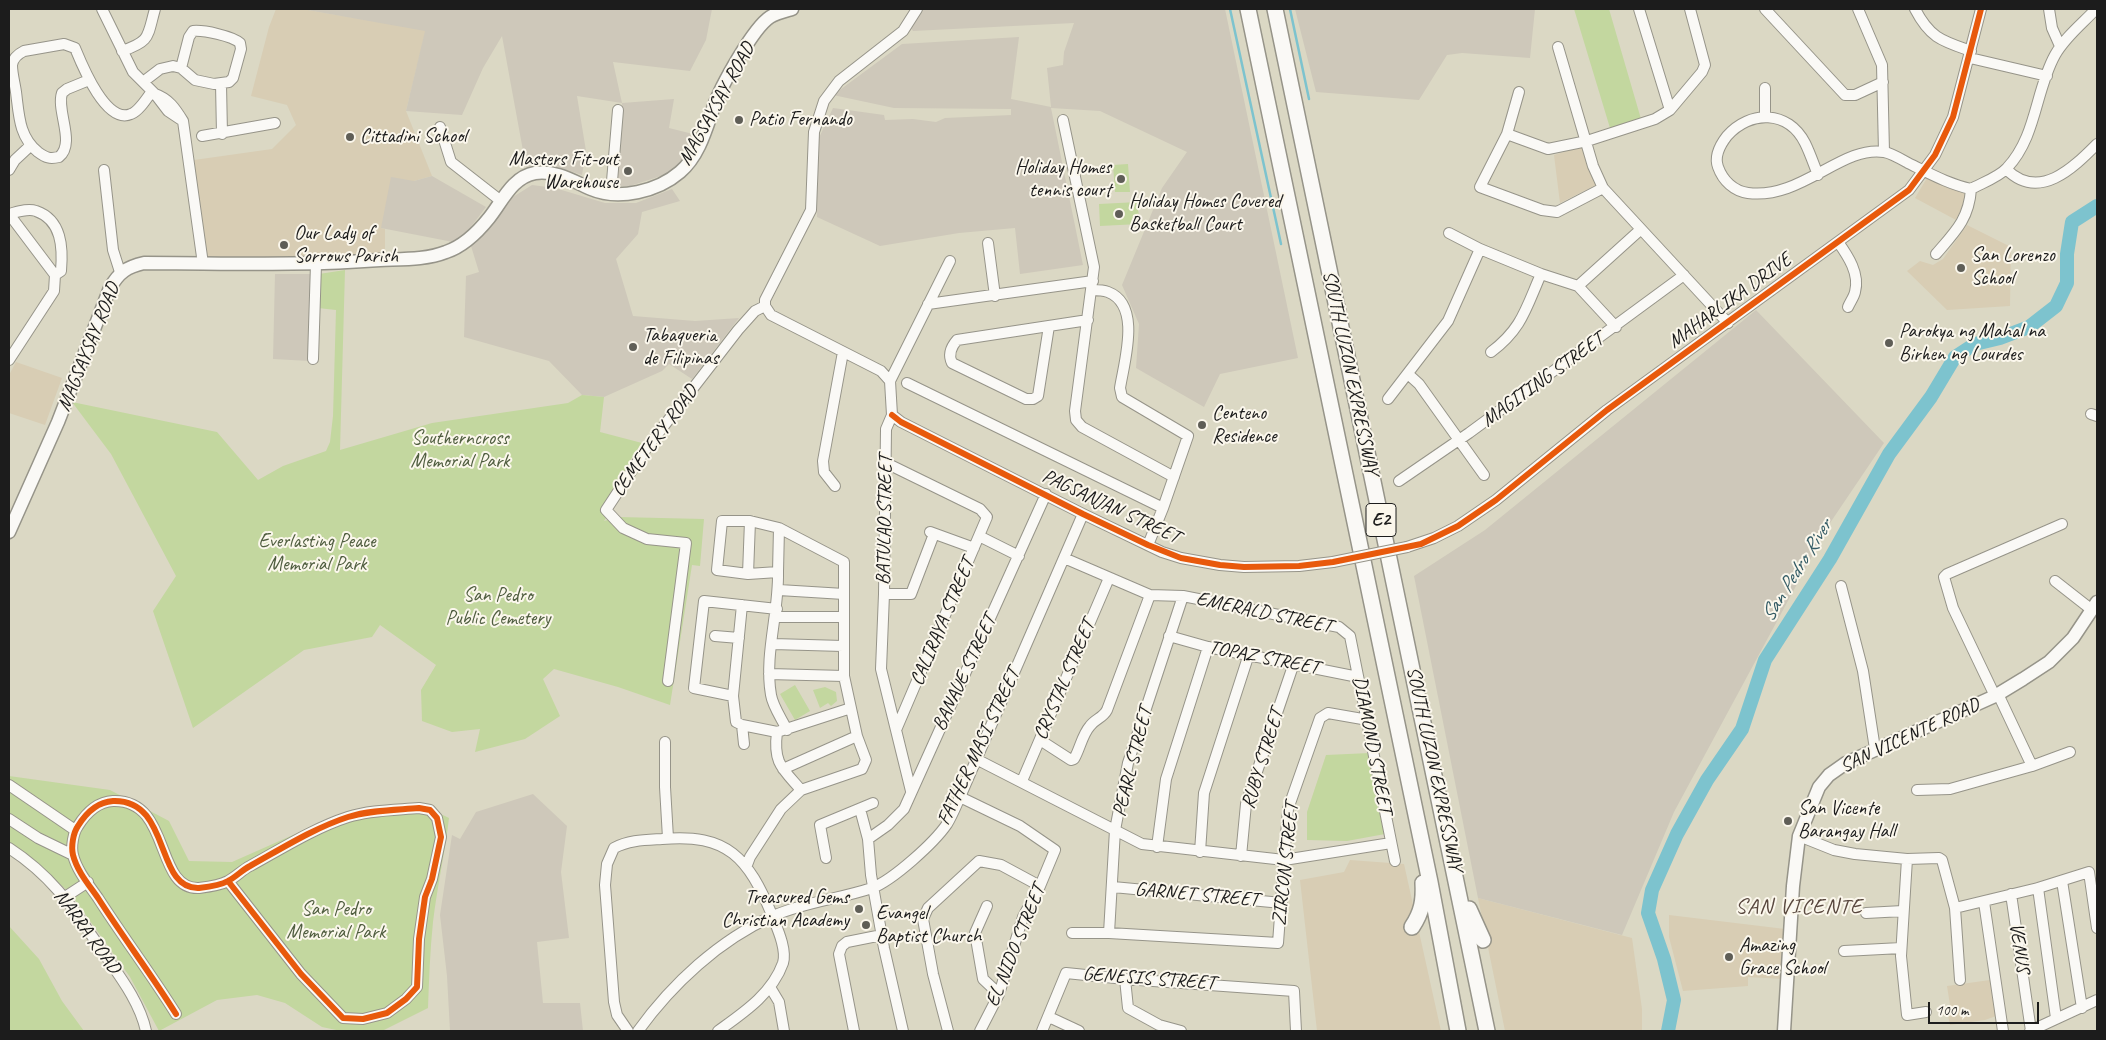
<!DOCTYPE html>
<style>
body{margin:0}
#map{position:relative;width:2106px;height:1040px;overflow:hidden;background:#dbd8c4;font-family:Caveat,sans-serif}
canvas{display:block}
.frame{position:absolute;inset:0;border:10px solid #1c1c1c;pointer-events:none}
.scale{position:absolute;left:1928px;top:1002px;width:111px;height:22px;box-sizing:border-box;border:2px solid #1c1c1c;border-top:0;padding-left:6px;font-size:15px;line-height:18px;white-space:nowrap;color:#1c1c1c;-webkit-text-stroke:4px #fbf7ec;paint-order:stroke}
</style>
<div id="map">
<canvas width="2106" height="1040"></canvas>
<div class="frame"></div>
<div class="scale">100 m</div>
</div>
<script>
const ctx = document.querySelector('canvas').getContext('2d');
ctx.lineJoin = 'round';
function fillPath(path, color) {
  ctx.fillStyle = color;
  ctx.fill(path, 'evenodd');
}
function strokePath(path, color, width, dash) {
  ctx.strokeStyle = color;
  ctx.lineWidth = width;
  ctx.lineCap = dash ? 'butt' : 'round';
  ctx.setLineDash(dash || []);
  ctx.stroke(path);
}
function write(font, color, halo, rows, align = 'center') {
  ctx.font = font + ' Caveat,sans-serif';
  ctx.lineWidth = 4;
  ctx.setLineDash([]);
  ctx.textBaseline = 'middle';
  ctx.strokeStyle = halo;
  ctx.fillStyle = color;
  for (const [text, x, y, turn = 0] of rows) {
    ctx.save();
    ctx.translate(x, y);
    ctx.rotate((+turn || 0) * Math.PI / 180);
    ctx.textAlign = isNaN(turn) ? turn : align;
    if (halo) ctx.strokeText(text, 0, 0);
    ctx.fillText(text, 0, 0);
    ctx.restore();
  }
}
const built = new Path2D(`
 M276 9H302L426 30 406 111 432 176 414 181 381 228 385 229V254L336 257 205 259 194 160 272 149 296 125 287 105 251 96 269 27Z
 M1583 146 1596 185 1560 203 1554 155Z
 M1927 178 1965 192 1964 204 1956 220 1915 198Z
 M1967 225 2011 247 2010 306 1947 310 1907 271 1920 261 1933 265 1943 259Z
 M16 362 62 378 45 425 9 413V375Z
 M1350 860 1404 864 1441 1031H1317L1300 880 1344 872Z
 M1478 898 1632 938 1642 1009V1031H1505Z
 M1669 915 1785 929 1783 979 1748 977V986L1683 991 1669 937Z
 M1990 980 1996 1016 1985 1020 1950 1025 1946 1007 1950 1005 1947 986Z`);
const industrial = new Path2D(`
 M302 9H712L706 40 690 71 613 62 622 103 674 99 669 128 693 134 688 155 679 166 664 175 630 186H615L622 103 577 96 586 151 582 175 546 163 526 167 502 36 483 68 462 115 406 111 425 31Z
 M921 9H1225L1298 358 1220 374 1204 407 1136 368 1139 324 1122 285 1162 188 1187 152 1100 111 1051 108 1083 265 1020 274 1015 228 959 233 880 246 817 217V142L833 108 884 115 885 120 913 119 936 122 945 118 1011 115V109L894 108 833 95 902 44 1019 37 1011 99 1051 107 1047 68 1063 65 1064 52 1074 23 913 31 910 27Z
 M1295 9H1535L1530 58 1462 53 1447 55 1419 100 1316 92Z
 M432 176 486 207 467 232 453 242 381 228 391 177 414 181Z
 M532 185 555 188 605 203H636L672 189 680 201 642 212 638 234 616 259 633 316 695 321 739 318 692 379 669 364 662 371 604 397 582 395 549 361 464 337 466 276 479 272 471 246 513 197Z
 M275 274H311L310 361 273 359Z
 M1756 310 1884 443 1830 523 1674 812 1622 935 1478 898 1414 576 1485 530Z
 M533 794 567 826 561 872 569 938 537 942 543 1003H580L583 1031H450L447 976 440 915 452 835 460 839 476 812Z`);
const green = new Path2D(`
 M1574 9H1609L1641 119 1610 128Z
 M1128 164 1130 192H1115L1113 165Z
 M1138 202 1139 224 1100 226 1099 204Z
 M345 270 340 450 432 423 568 403 582 395 604 397 600 432 642 443 629 462 641 468 604 521 618 517 704 519 700 566 692 565 670 705 618 687 554 669 543 679 560 716 525 739 475 752 480 729 452 732 422 721 421 690 436 665 380 625 372 637 304 650 193 728 153 611 176 576 111 454 72 402 217 432 258 480 283 466 326 451 330 442 333 416 336 310 318 308 319 274Z
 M795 685 810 711 795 720 780 694Z
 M825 687 836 692 837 701 831 706 828 703 820 708 813 690Z
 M1370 753 1385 834 1347 841 1307 840V812L1326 755Z
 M9 776 110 790 169 821 189 861 232 862 345 812 418 803 449 818C445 853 437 887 433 922 430 951 429 979 428 1008L382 1031H341L322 1027 285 1003 257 995 217 1000 159 1031 130 977 70 893 39 865 9 844Z
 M9 926 39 959 62 1001 84 1031H9Z`);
const stream = new Path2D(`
 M1230 9 1281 244
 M1290 9 1309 99`);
const river = new Path2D(`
 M1668 1031 1674 1000 1664 959 1648 913 1652 890 1677 834 1707 780 1742 729 1765 660 1830 559 1889 454 1931 397 1955 357 1975 344 2000 338 2029 327 2056 306 2067 283V254L2072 222 2097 206`);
const minor = new Path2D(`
 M102 9 133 72 155 94 168 111 180 119
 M1639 9 1670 110
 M1765 9 1845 95H1855L1883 82
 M1858 9 1882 65 1884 152
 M1915 9C1930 38 1942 41 1971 51
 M2049 9 2052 28 2060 46
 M1558 47 1593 166 1603 188 1728 323
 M122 51C151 41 147 37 155 9
 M1970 58 2047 76
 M89 80 67 89 62 93C56 111 76 143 59 157 50 159 46 158 38 152 19 137 19 115 16 92 15 84 12 74 12 65 13 58 18 54 24 51L64 44 75 48C82 65 106 125 131 114 139 111 147 98 152 91
 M143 82 160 69 173 66 181 68 195 80 214 84 229 82 233 78 241 49 240 43C232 36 204 30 193 31L189 37 181 68
 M221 84 222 134
 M1765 88V117
 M155 94C169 99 175 108 183 121L203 264
 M1063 120 1094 267 1075 411 1076 420 1082 427 1174 477
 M440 127 451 162 501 201
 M1507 134 1519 92
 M202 136 275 123
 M2006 169C2039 202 2073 168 2097 144
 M9 170 15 160 30 146
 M104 170 113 250 120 272
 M1818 175C1814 165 1810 153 1805 143 1788 110 1750 110 1727 136 1720 145 1714 156 1718 167 1723 181 1734 191 1748 193 1801 200 1842 145 1884 152 1891 153 1901 159 1908 163 1929 173 1948 184 1971 189 1982 183 1999 177 2007 168 2037 136 2035 91 2055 55 2065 37 2083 23 2096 9
 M1603 188 1557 212 1542 210 1480 187 1507 134 1548 149 1587 141 1655 119 1670 110 1702 72 1705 65 1690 9
 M611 193 618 110
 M9 214C17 212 28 208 36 211 62 220 63 248 61 271L55 275
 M9 214 55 275
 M1449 233 1480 249 1541 274 1578 286 1616 327
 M1838 242C1848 256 1860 274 1855 292 1854 297 1850 302 1848 307
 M988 243 995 296
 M1936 254C1955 232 1969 219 1971 189
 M1578 286 1640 230
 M1092 290C1097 290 1103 290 1108 292 1142 305 1124 362 1120 388L1122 397 1188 436 1163 508 1148 545
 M928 304 1093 281
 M1049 326 1038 396 1033 399H1026L952 363C948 355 951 347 957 340L1088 320
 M1491 352C1522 329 1526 308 1541 274
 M313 359 316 264
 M9 360 54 291 55 275
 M1408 374 1419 384 1484 475
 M890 381 881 371 771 315 765 306V300L811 210 814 132 824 101 839 81 903 31 917 9
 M907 383 1163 508
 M1388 399 1448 321 1480 249
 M2091 414 2097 416
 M892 415 901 422 1083 514 1162 552 1181 558 1220 565 1244 567 1299 566 1333 562
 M886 463 980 509 987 517 896 730
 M1399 481 1469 433 1684 275
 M835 486 824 472 823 461 843 352
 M930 532 974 548
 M979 536 1019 556
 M1407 547 1434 538 1458 526 1496 500 1607 410 1909 190 1935 155 1953 117 1981 9
 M1064 558 1150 595 1183 596 1339 627 1350 636 1395 861
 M778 572 779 528
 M748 574 750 521
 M2055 581 2092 610
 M1841 586 1863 671 1875 749
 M779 590 844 594
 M884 594H911L934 534
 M742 605 733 696 736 722 742 725 777 732
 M776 617H844
 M715 636 739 638
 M1169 636 1208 647 1358 677
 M773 644 843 646
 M769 674 844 676
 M668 681 686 543 647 539 623 528 606 510 646 449 738 330 755 311 765 306
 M733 696 694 688 704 601 777 609
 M1995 696 1953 608 1944 577 1947 574 2062 524
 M742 725 744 744
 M787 730C782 719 773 707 771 695 764 655 779 613 778 572L748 574 717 570 722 521H750L779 528 844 562V676L857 736 866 760 862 769 801 790
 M1040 740 1071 760 1074 759C1080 749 1082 735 1090 726 1095 719 1103 718 1107 710L1150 595
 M665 742V787L668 838
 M976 759 1142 844 1284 860 1391 843
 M2032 766 2070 752
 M783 769 857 736
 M1022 781 1109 578
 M9 785 75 830
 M1917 790 1950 789 2032 766 1998 694
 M911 791 881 669 884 594 886 429 892 415 890 381 950 261
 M960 797 1020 826 1055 850 1040 886 1023 917 999 994 980 1031
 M860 809 868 839 871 875 884 948 903 1031
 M9 819 38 838 73 855
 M1799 836 1834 850 1855 854 1907 859 1939 858 1942 860 1955 908 2038 888 2089 872 2097 928
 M868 839 888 825 904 809 1046 494
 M1157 847 1166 779 1208 647
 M9 848C55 878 74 910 105 955 121 978 140 1003 146 1031
 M1200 852 1204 793 1249 654
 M1241 856 1246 804 1294 663
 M826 858 820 825 873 803
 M1907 859 1901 956 1907 1015 1926 1012
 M747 865 750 857 781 809 801 790C782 768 773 763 777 732L851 708
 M2062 881 2082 1008
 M1113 887 1282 903
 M2038 888 2056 1018
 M2011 894 2031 1031
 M65 897 88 882
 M1984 902 2003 1031
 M987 906 975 933 983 979 999 994
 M1955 908 1960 980
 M1866 913 1903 911
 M1072 933H1109L1278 943 1288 809 1320 718 1328 713 1368 720
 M1109 933 1115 830 1128 763 1183 596
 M1844 951 1901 948
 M1125 979 1128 1008 1159 1025 1181 1031
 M770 987 779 1002 784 1031
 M176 1014C151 974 123 937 98 898 89 885 77 871 73 855 71 847 73 833 78 826 86 813 97 802 113 801 172 799 154 890 199 888 207 887 221 885 228 881 236 877 242 870 250 866 281 849 314 828 348 817 370 810 396 810 419 808L430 810 437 818 441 837 432 879 425 897 419 939 417 987 406 999 387 1013 363 1019 343 1018 301 974 228 881
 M1049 1017 1079 1031
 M628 1031 617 1015 614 1002 605 885 607 864 614 848C629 840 645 840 662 839 728 833 748 858 772 915 777 928 787 949 783 963 772 994 743 1013 718 1031
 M638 1031C672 984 719 940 773 916 805 902 839 899 872 888 893 880 934 843 947 824 952 816 956 806 960 797L1083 514
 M854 1031 839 954 842 946 847 942 882 935
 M948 1031 933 974 923 919 928 908 979 861 1001 865 1040 886
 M1042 1031 1066 973 1125 979 1294 991 1296 1031
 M2030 1031 2097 1000`);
const major = new Path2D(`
 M9 532 58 422 110 288C119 272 127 267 144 263 223 263 302 266 380 260 402 259 426 260 446 252 464 246 477 233 489 218 502 202 512 177 535 173 556 170 573 181 591 189 619 201 658 191 680 172 699 156 706 129 714 106 721 86 753 28 770 17 776 13 785 11 792 9
 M1784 1031 1793 886 1799 836 1819 787 1829 775 1846 763 1995 696 2023 679 2049 662 2073 638 2097 602`);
const highway = new Path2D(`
 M1248 9 1430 882 1458 1031
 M1275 9 1487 1031
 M1469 909 1483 940
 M1412 927C1422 912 1424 900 1423 883`);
const minorBridge = new Path2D(`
 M1333 562 1407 547`);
const cycleway = new Path2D(`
 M892 415 901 422 1083 514 1148 545 1181 558 1220 565 1244 567 1299 566 1333 562 1421 544 1458 526 1496 500 1607 410 1909 190 1935 155 1953 117 1981 9
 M176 1014C151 974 123 937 98 898 89 885 77 871 73 855 71 847 73 833 78 826 86 813 97 802 113 801 172 799 154 890 199 888 207 887 221 885 228 881 236 877 242 870 250 866 281 849 314 828 348 817 370 810 396 810 419 808L430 810 437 818 441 837 432 879 425 897 419 939 417 987 406 999 387 1013 363 1019 343 1018 301 974 228 881`);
const markers = [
 [739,120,5,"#5f5e57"],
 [350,137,5,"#5f5e57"],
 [628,171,5,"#5f5e57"],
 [1121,179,5,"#5f5e57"],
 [1119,214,5,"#5f5e57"],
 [284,245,5,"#5f5e57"],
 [1961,268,5,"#5f5e57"],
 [1889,343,5,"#5f5e57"],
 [633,347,5,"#5f5e57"],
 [1202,425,5,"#5f5e57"],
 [1788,821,5,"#5f5e57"],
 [859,909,5,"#5f5e57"],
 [866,925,5,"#5f5e57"],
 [1729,957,5,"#5f5e57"]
];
const shields = [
 [1381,520,30]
];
const shieldNames = [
 ["E2",1381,520]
];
const streetNames = [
 ["MAGSAYSAY ROAD",717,104,-61],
 ["MAHARLIKA DRIVE",1730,301,-36],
 ["MAGSAYSAY ROAD",89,347,-68],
 ["SOUTH LUZON EXPRESSWAY",1350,373,78],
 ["MAGITING STREET",1543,380,-36],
 ["CEMETERY ROAD",655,441,-54],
 ["PAGSANJAN STREET",1111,507,25],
 ["BATULAO STREET",885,520,-89],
 ["EMERALD STREET",1264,613,12],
 ["CALIRAYA STREET",943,622,-67],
 ["TOPAZ STREET",1264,658,11],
 ["BANAUE STREET",965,673,-65],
 ["CRYSTAL STREET",1065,680,-67],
 ["SAN VICENTE ROAD",1910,736,-25],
 ["DIAMOND STREET",1372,745,79],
 ["FATHER MASI STREET",979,747,-65],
 ["RUBY STREET",1263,759,-73],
 ["PEARL STREET",1133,762,-76],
 ["SOUTH LUZON EXPRESSWAY",1434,769,78],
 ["ZIRCON STREET",1286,864,-84],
 ["GARNET STREET",1197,895,5],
 ["NARRA ROAD",87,932,54],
 ["EL NIDO STREET",1016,946,-68],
 ["VENUS",2019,948,82],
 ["GENESIS STREET",1149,979,4]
];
const poiNames = [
 ["Patio Fernando",749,120],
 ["Cittadini School",360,137],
 ["Masters Fit-out",618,160,"right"],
 ["Warehouse",618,183,"right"],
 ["Holiday Homes",1111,168,"right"],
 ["tennis court",1111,191,"right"],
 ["Holiday Homes Covered",1129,202],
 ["Basketball Court",1129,225],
 ["Our Lady of",294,234],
 ["Sorrows Parish",294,257],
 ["San Lorenzo",1971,256],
 ["School",1971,279],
 ["Parokya ng Mahal na",1899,332],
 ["Birhen ng Lourdes",1899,355],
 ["Tabaqueria",643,336],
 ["de Filipinas",643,359],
 ["Centeno",1212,414],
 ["Residence",1212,437],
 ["San Vicente",1798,809],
 ["Barangay Hall",1798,832],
 ["Treasured Gems",849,898,"right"],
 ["Christian Academy",849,921,"right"],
 ["Evangel",876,914],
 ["Baptist Church",876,937],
 ["Amazing",1739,946],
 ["Grace School",1739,969]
];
const parkNames = [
 ["Southerncross",460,439],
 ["Memorial Park",460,462],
 ["Everlasting Peace",317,542],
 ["Memorial Park",317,565],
 ["San Pedro",498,596],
 ["Public Cemetery",498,619],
 ["San Pedro",336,910],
 ["Memorial Park",336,933]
];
const waterNames = [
 ["San Pedro River",1797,571,-58]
];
const quarterNames = [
 ["SAN VICENTE",1799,907]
];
fillPath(built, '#d8cdb4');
fillPath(industrial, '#cec8ba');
fillPath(green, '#c3d79f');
strokePath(stream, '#7dc3ce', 2.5);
strokePath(river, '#7dc3ce', 14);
strokePath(minor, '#969489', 12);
strokePath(major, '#969489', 15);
strokePath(highway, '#969489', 18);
strokePath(minor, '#faf9f6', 10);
strokePath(major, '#faf9f6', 12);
strokePath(highway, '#faf9f6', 15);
strokePath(minorBridge, '#969489', 12, []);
strokePath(minorBridge, '#faf9f6', 10);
strokePath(cycleway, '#e8590c', 6);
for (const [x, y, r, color] of markers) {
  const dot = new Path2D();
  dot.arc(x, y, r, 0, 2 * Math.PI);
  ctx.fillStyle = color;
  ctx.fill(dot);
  strokePath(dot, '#fbf7ec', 2);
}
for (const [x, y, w] of shields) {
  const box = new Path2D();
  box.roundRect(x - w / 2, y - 16.5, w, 33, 4);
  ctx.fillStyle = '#fbf7ec';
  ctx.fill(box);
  strokePath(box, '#1c1c1c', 1);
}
write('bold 19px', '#1c1c1c', null, shieldNames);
write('20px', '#1c1c1c', '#fbf7ec', streetNames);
write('20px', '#1c1c1c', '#fbf7ec', poiNames, 'left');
write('20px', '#4f5d3f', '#fbf7ec', parkNames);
write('italic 21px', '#335b65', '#fbf7ec', waterNames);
ctx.letterSpacing = '1px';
write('22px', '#59483f', '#fbf7ec', quarterNames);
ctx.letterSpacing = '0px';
</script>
